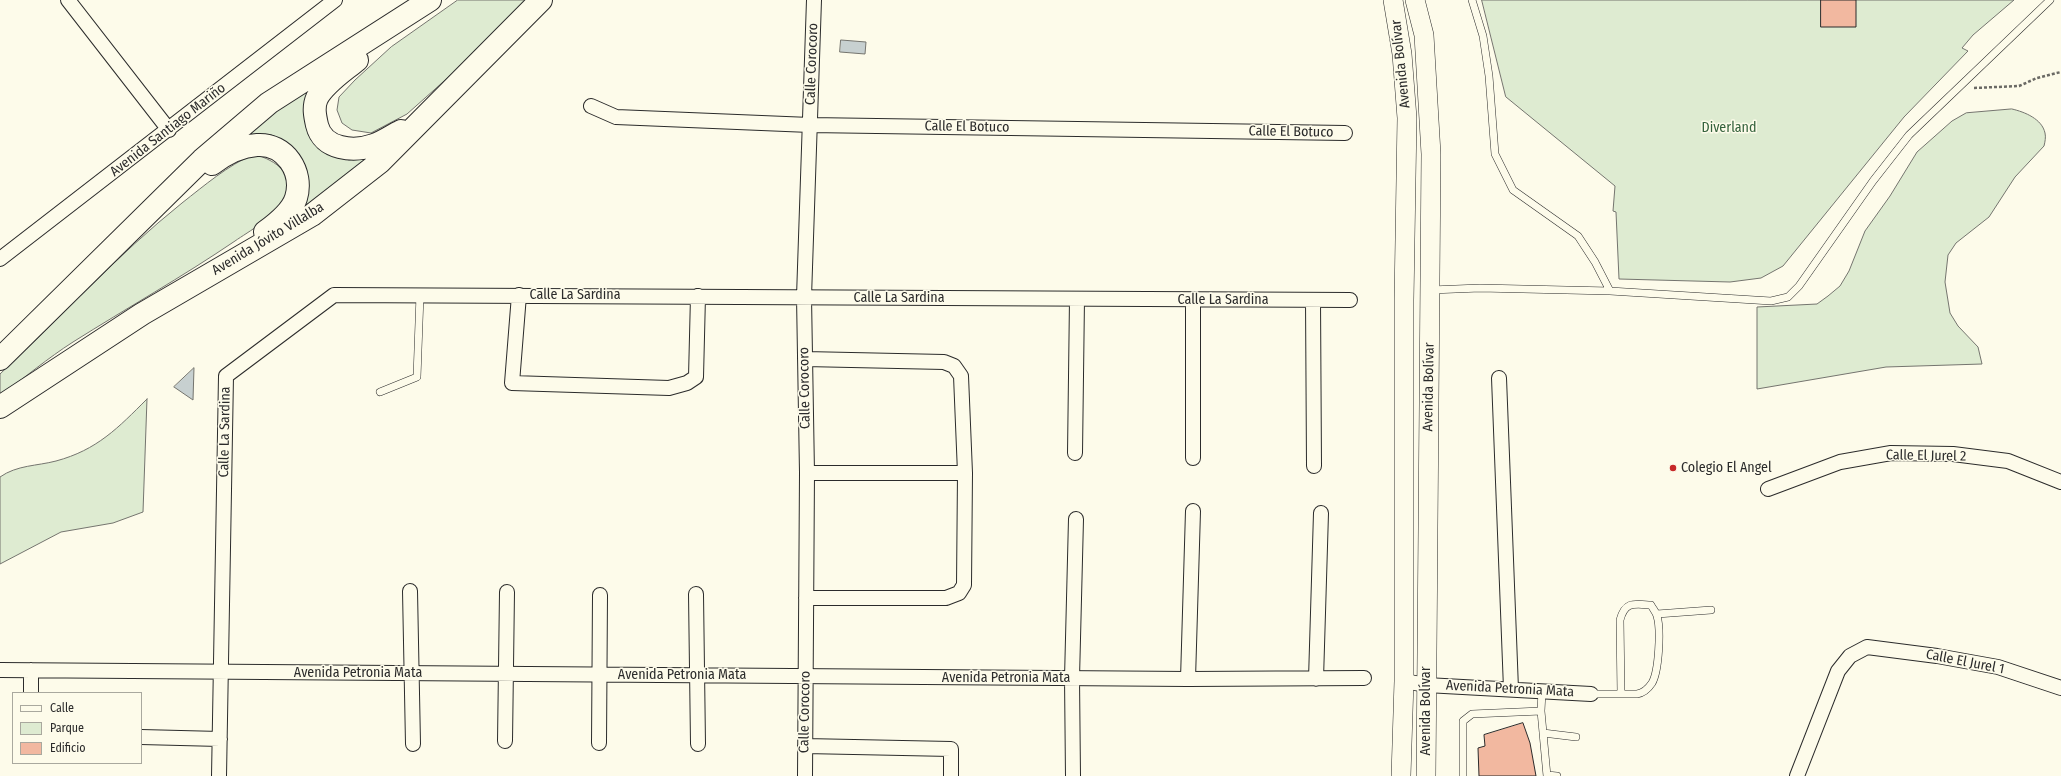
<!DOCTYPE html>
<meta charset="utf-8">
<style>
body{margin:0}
#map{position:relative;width:2061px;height:776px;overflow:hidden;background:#fdfbea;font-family:"Fira Sans Condensed",sans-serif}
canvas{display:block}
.legend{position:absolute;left:12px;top:692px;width:130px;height:72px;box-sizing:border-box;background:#fdfbea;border:1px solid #a9a89e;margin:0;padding:5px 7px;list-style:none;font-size:12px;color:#2b2b2b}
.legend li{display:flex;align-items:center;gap:8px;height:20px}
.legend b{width:20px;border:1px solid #a9a89e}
</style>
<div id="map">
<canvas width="2061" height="776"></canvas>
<ul class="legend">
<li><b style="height:5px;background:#fdfbea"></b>Calle</li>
<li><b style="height:11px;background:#deebd1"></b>Parque</li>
<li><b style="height:11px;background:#f2b8a0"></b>Edificio</li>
</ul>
</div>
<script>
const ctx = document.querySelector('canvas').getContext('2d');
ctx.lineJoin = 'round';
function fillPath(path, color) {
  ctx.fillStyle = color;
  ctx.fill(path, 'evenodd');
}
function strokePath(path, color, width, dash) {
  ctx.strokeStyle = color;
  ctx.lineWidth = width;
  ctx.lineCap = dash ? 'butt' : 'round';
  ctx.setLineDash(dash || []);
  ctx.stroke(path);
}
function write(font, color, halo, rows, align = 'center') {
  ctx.font = font + ' "Fira Sans Condensed",sans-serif';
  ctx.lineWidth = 3;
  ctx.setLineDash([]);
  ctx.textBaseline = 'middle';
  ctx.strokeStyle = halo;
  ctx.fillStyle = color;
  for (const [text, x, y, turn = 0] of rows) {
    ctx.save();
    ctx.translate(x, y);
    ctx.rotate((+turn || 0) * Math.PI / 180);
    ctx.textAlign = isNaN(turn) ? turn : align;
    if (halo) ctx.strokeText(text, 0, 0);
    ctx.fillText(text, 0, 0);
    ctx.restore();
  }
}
const green = new Path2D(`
 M458 0H525L461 66 407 114 371 133 352 130 342 123 337 110 339 97 355 80 391 47Z
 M1482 0H2014L1973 35 1962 48 1968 51 1904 117 1783 266 1761 278 1730 282 1619 279 1616 212 1613 211 1615 186 1506 97Z
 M326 74 307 102 329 154 349 160 377 154 294 214 296 151C272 130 267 132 238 141L271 114Z
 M2012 109C2025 112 2042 119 2045 133 2046 137 2045 142 2044 146L2015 177 1989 217 1956 243 1948 255 1945 282 1950 313 1958 326 1978 347 1982 364 1886 367 1757 389V307L1817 304 1828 296 1840 286 1849 271 1865 231 1890 196 1917 152 1952 121 1966 113Z
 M254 154C277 161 297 174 284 201 276 216 248 232 235 241 182 277 127 308 73 342 48 358 24 378 0 396V374C61 317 117 255 182 203 205 185 227 166 254 154Z
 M147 399 143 512 113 523 61 532 0 564V477C17 465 37 466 56 461 97 450 118 428 147 399Z`);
const water = new Path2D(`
 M841 40 866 42 865 54 840 52Z
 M194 368 193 400 174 387Z`);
const building = new Path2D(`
 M1821 0H1856V27H1821Z
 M1523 723 1530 743 1536 776H1479L1478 748 1485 746 1484 735Z`);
const path = new Path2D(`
 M1974 88 2019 86 2037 78 2061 72`);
const lane = new Path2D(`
 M1472 0 1483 36 1489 76 1495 154 1513 190 1578 236 1595 262 1610 291 1771 301 1788 297 1799 286 1873 181 1909 135 2050 0
 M1431 290 1480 288 1610 291
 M380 392 417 377 420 295
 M1657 614 1711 610
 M1542 691 1541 711 1547 776
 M1591 694H1637C1643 693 1648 689 1652 683 1659 671 1661 629 1657 616 1656 612 1653 609 1651 605 1634 604 1625 601 1620 620L1621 694
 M1543 733 1576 737
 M1547 775 1557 776
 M1463 776V721L1472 714 1541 711`);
const street = new Path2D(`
 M68 0 169 130
 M591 106 616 117 810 125 1345 133
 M0 259 335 0
 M519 295 512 383 669 388 687 383 696 377 698 296
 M1193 300V458
 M1313 300 1314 466
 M805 359 944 362 954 366 961 376 965 473 964 585 959 593 946 598H806
 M1499 378 1511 689
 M1075 453 1077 299
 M807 473H965
 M1768 489 1840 462 1891 453 1953 454 2008 461 2061 482
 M410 591 413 744
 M696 594 698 744
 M0 670 1188 679 1364 678
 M1188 679 1193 511
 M1316 679 1321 513
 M1404 681 1426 685 1591 694
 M31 693V670
 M141 737 220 739
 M505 741 507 592
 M599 743 600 595
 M805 746 951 749V776
 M219 776 226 376 334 295 1350 300
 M805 776 807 473 804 297 814 0
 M1073 776 1072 678 1076 519
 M1797 776 1838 671 1850 656 1867 647 1937 656 1998 667 2061 688`);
const secondary = new Path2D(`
 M1393 0 1402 54 1407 118 1404 300V681L1401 776
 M1415 0 1424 35 1431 154 1426 776`);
const primary = new Path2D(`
 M357 60C344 71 325 83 317 98 313 107 315 116 317 125 323 150 354 152 374 145 383 142 393 135 401 131
 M212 164C225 154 240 146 257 145 285 143 304 172 296 198 292 211 276 224 265 232
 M0 359 202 160 269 103 430 0
 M0 407 142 314 312 215 380 162 541 0`);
const markers = [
 [1673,468,4,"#c62828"]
];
const streetNames = [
 ["Calle Corocoro",812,64,-88],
 ["Avenida Bolívar",1401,64,-96],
 ["Calle El Botuco",967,127,1],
 ["Avenida Santiago Mariño",168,130,-38],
 ["Calle El Botuco",1291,132,1],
 ["Avenida Jóvito Villalba",268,239,-31],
 ["Calle La Sardina",575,295],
 ["Calle La Sardina",899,298],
 ["Calle La Sardina",1223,300],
 ["Avenida Bolívar",1429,387,-89],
 ["Calle Corocoro",805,388,-91],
 ["Calle La Sardina",225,432,-89],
 ["Calle El Jurel 2",1926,456,1],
 ["Calle El Jurel 1",1965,662,11],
 ["Avenida Petronia Mata",358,673],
 ["Avenida Petronia Mata",682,675],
 ["Avenida Petronia Mata",1006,678],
 ["Avenida Petronia Mata",1510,689,3],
 ["Avenida Bolívar",1426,711,-90],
 ["Calle Corocoro",805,712,-89]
];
const parkNames = [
 ["Diverland",1729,128]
];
const poiNames = [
 ["Colegio El Angel",1681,468]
];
fillPath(green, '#deebd1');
strokePath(green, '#74746e', 1);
fillPath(water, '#c7d0d0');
strokePath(water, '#74746e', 1);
fillPath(building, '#f2b8a0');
strokePath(building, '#2b2b2b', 1);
strokePath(lane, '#2b2b2b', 8);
strokePath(street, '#2b2b2b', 16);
strokePath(secondary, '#2b2b2b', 20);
strokePath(primary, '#2b2b2b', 24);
strokePath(path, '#6a6964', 2.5, [3, 2]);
strokePath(lane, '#fdfbea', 7);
strokePath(street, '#fdfbea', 14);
strokePath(secondary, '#fdfbea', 19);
strokePath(primary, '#fdfbea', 22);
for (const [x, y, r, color] of markers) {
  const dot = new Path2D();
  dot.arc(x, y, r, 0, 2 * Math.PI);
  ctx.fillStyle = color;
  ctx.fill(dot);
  strokePath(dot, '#fdfbea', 1.5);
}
write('14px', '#2b2b2b', '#fdfbea', streetNames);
write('14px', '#34623c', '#fdfbea', parkNames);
write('14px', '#2b2b2b', '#fdfbea', poiNames, 'left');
</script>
